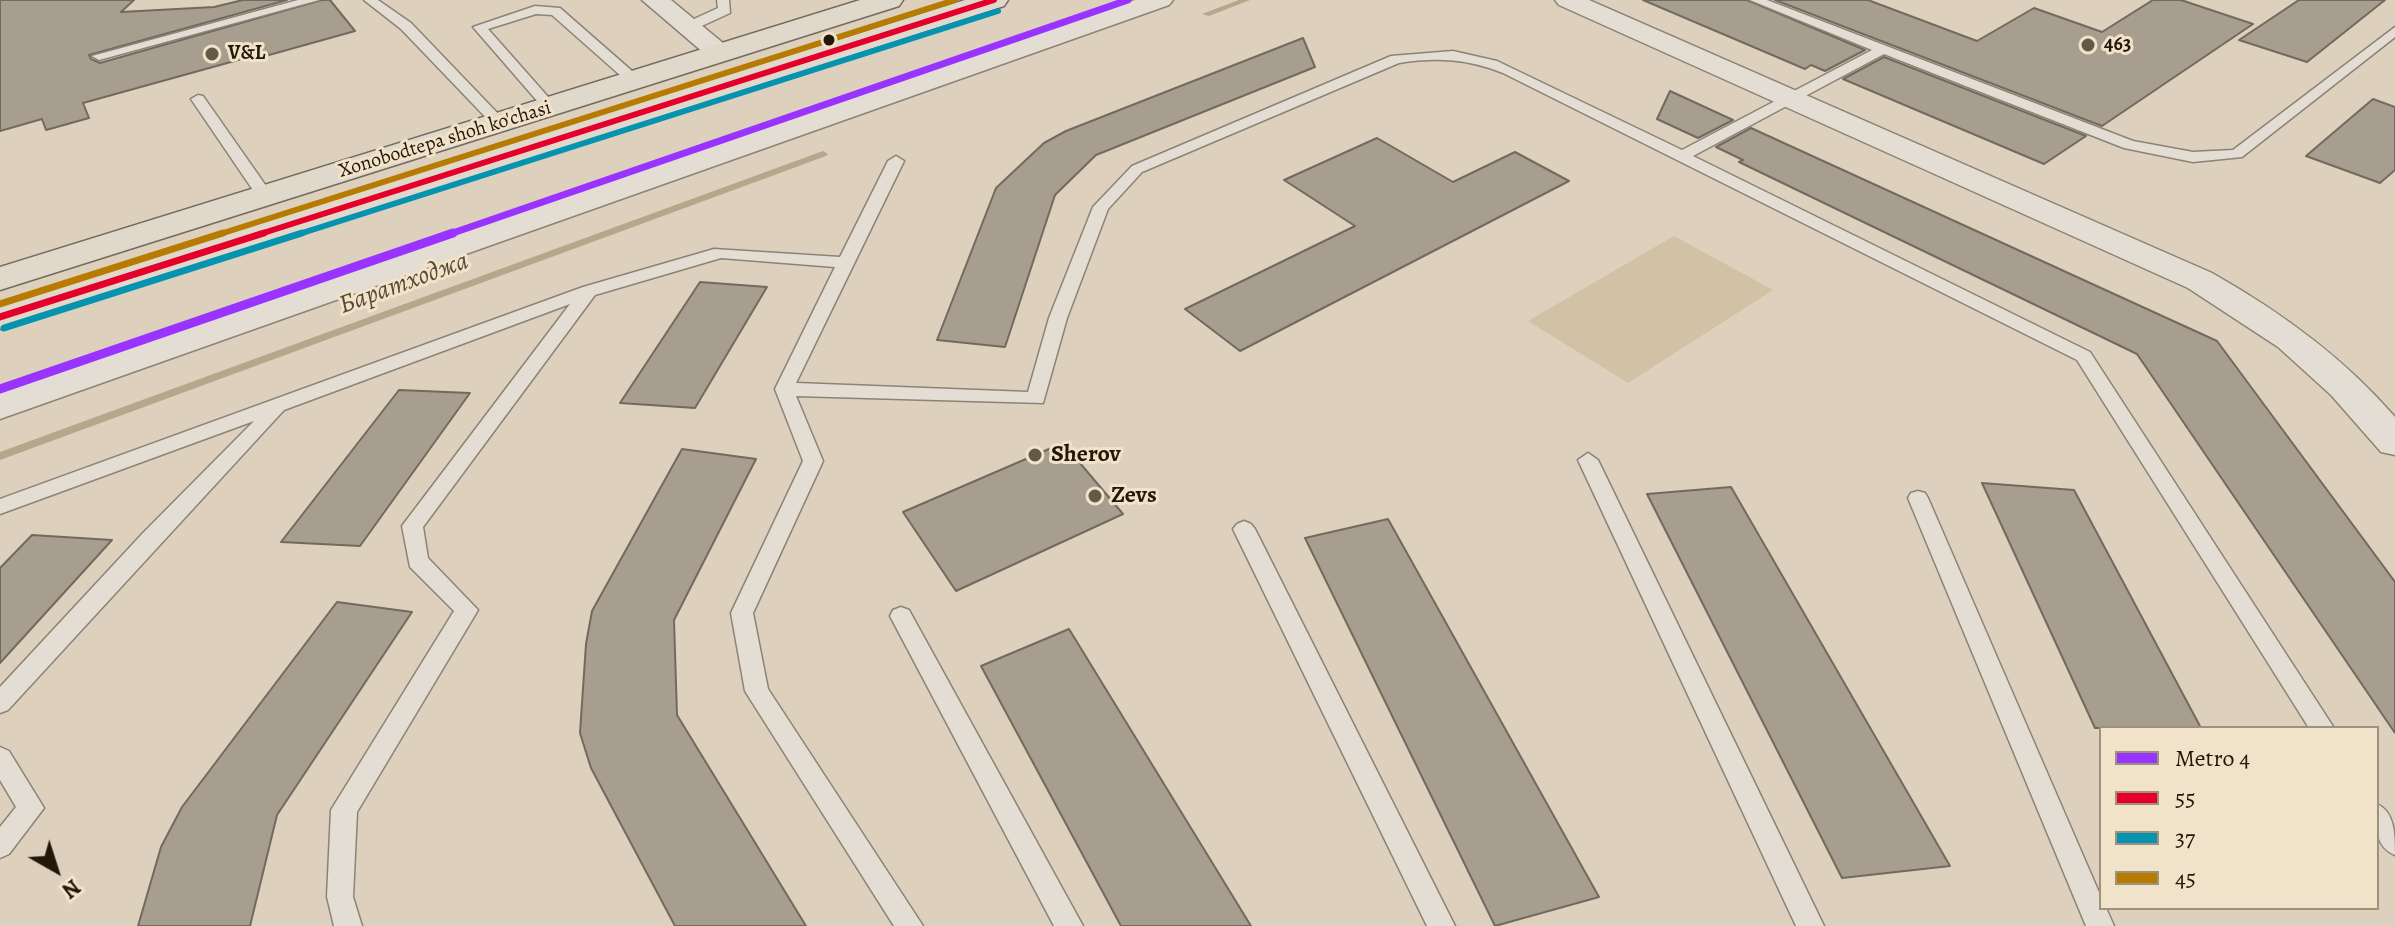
<!DOCTYPE html>
<meta charset="utf-8">
<style>
body{margin:0}
#map{position:relative;width:2395px;height:926px;overflow:hidden;background:#ddd0bc;font-family:Alegreya,serif}
canvas{display:block}
.legend{position:absolute;left:2099px;top:726px;width:280px;height:184px;box-sizing:border-box;background:#f1e3ca;border:2px solid #9f917c;margin:0;padding:10px 14px;list-style:none;font-size:24px;color:#231708}
.legend li{display:flex;align-items:center;gap:16px;height:40px}
.legend b{width:40px;border:2px solid #9f917c}
.north{position:absolute;left:16px;top:830px;width:80px;height:80px;-webkit-text-stroke:6px #f1e3ca;paint-order:stroke;rotate:141deg;font-size:22px;font-weight:700;line-height:32px;text-align:center;color:#231708}
.north::after{content:'';display:block;margin:auto;width:28px;height:36px;background:#231708;clip-path:polygon(50% 0,100% 100%,50% 72%,0 100%)}
</style>
<div id="map">
<canvas width="2395" height="926"></canvas>
<ul class="legend">
<li><b style="height:10px;background:#93f"></b>Metro 4</li>
<li><b style="height:10px;background:#e4002b"></b>55</li>
<li><b style="height:10px;background:#0593b0"></b>37</li>
<li><b style="height:10px;background:#b77b02"></b>45</li>
</ul>
<div class="north">N</div>
</div>
<script>
const ctx = document.querySelector('canvas').getContext('2d');
ctx.lineJoin = 'round';
function fillPath(path, color) {
  ctx.fillStyle = color;
  ctx.fill(path, 'evenodd');
}
function strokePath(path, color, width, dash) {
  ctx.strokeStyle = color;
  ctx.lineWidth = width;
  ctx.lineCap = dash ? 'butt' : 'round';
  ctx.setLineDash(dash || []);
  ctx.stroke(path);
}
function write(font, color, halo, rows, align = 'center') {
  ctx.font = font + ' Alegreya,serif';
  ctx.lineWidth = 6;
  ctx.setLineDash([]);
  ctx.textBaseline = 'middle';
  ctx.strokeStyle = halo;
  ctx.fillStyle = color;
  for (const [text, x, y, turn = 0] of rows) {
    ctx.save();
    ctx.translate(x, y);
    ctx.rotate((+turn || 0) * Math.PI / 180);
    ctx.textAlign = isNaN(turn) ? turn : align;
    if (halo) ctx.strokeText(text, 0, 0);
    ctx.fillText(text, 0, 0);
    ctx.restore();
  }
}
const green = new Path2D(`
 M1674 236 1773 290 1628 383 1528 321Z`);
const stream = new Path2D(`
 M1239 0H1250L1209 16 1202 14Z
 M823 151 828 154 826 156 0 460V452Z`);
const building = new Path2D(`
 M0 0H134L121 12 214 7 243 0H287L89 55 91 59 100 63 322 0H330L355 31 269 55 267 52 83 103 89 118 46 130 42 119 0 131Z
 M1643 0H1747L1865 50 1825 71 1811 65 1805 69Z
 M1775 0H1868L1977 41 2034 8 2102 32 2153 0H2181L2253 24 2102 126Z
 M2299 0H2385L2307 62 2239 40Z
 M1303 38 1315 67 1096 155 1055 195 1005 347 937 340 996 188 1044 143 1066 131Z
 M1884 57 2086 136 2044 164 1843 79Z
 M1670 91 1733 120 1698 138 1657 119Z
 M2373 99 2395 107V170L2380 183 2306 156Z
 M1751 128 2217 341 2395 582V733L2137 354 1739 162 1743 160 1716 147Z
 M1377 138 1453 182 1515 152 1569 181 1240 351 1185 309 1355 226 1284 180Z
 M700 282 767 287 695 408 620 403Z
 M399 390 470 393 360 546 281 542Z
 M1063 443 1123 514 956 591 903 512Z
 M682 449 756 459 674 620 677 715 806 926H675L591 768 580 733 586 644 592 611Z
 M1982 483 2074 490 2201 728H2095Z
 M1731 487 1950 866 1842 878 1647 494Z
 M1388 519 1599 897 1495 926 1305 538Z
 M32 535 112 540 0 663V568Z
 M337 602 412 612 277 815 250 926H138L161 847 182 807Z
 M1069 629 1251 926H1121L981 666Z`);
const lane = new Path2D(`
 M298 0H319L99 60 92 56Z
 M364 0H378L411 23 504 120V126H494L401 29Z
 M717 0H729L730 13 693 30H683V24L718 8Z
 M1750 0H1767L2133 141 2193 152 2233 150 2395 27V37L2242 157 2193 162 2124 148 1884 54 1693 156 2090 352 2334 728H2309L2077 360 1503 73C1468 59 1437 57 1399 63L1142 172 1108 209 1067 318 1043 403 796 396 823 461 753 613 768 689 923 926H894L745 691 731 613 803 461 775 389 835 267 721 258 595 295 423 527 428 558 478 610 357 812 353 897 362 926H334L327 897 331 810 454 611 410 567 402 526 570 304 284 410 8 710 0 713V687L143 533 254 421 0 514V499L583 287 714 249 840 257 888 161 896 156 904 161 796 383 1028 392 1049 318 1093 207 1132 166 1391 56 1453 51 1497 61 1682 150 1872 50Z
 M535 6 560 8 640 78V84H630L552 15 536 14 488 29 557 107 550 111 545 110 473 27Z
 M198 95 203 96 271 193V199H259L191 99Z
 M1588 453 1598 460 1824 926H1796L1578 460Z
 M1918 491 1925 493 1928 498 2101 897V908H2106L2114 926H2086L1908 498 1911 493Z
 M1244 521 1251 524 1255 529 1455 926H1427L1233 529 1237 524Z
 M901 607 909 610 1083 926H1054L890 616 893 610Z
 M0 747 9 751 44 808 9 854 0 858V827L16 807 0 780Z
 M2377 804C2395 812 2395 835 2395 855 2373 846 2377 824 2377 804Z`);
const street = new Path2D(`
 M642 0H671L735 53 731 59H711Z
 M1135 0H1173L1169 5 0 419V392Z
 M1555 0H1589L2212 273C2281 312 2343 357 2395 417V455L2381 452 2331 395 2278 347 2188 288 1559 5Z`);
const highway = new Path2D(`
 M860 0H903L899 6 0 290V267Z
 M965 0H1008L1004 6 0 329V304Z`);
const bus1Far1 = new Path2D(`
 M257 235 994 0`);
const bus1 = new Path2D(`
 M0 317 264 233`);
const bus2Far1 = new Path2D(`
 M296 235 998 11`);
const bus2 = new Path2D(`
 M4 328 302 233`);
const bus3Far1 = new Path2D(`
 M217 235 955 0`);
const bus3 = new Path2D(`
 M0 304 223 233`);
const metro1Far1 = new Path2D(`
 M447 235 1128 0`);
const metro1 = new Path2D(`
 M0 389 453 233`);
const markers = [
 [829,40,7,"#231708"],
 [2088,45,8,"#645847"],
 [212,54,8,"#645847"],
 [1035,455,8,"#645847"],
 [1095,496,8,"#645847"]
];
const farPoinames = [
 ["463",2104,45],
 ["V&L",228,54]
];
const farStreetnames = [
 ["Xonobodtepa shoh ko'chasi",445,140,-17]
];
const poiNames = [
 ["Sherov",1051,455],
 ["Zevs",1111,496]
];
const waterNames = [
 ["Баратходжа",404,284,-20]
];
fillPath(green, '#d1c1a5');
fillPath(stream, '#b6a68b');
fillPath(building, '#a89e90');
strokePath(building, '#726a5e', 2);
strokePath(lane, '#8c8376', 3);
strokePath(street, '#8c8376', 3);
strokePath(highway, '#726a5e', 3);
fillPath(lane, '#e3ddd3');
fillPath(street, '#e3ddd3');
fillPath(highway, '#dfd8cb');
strokePath(bus1Far1, '#e4002b', 6);
strokePath(bus1, '#e4002b', 7);
strokePath(bus2Far1, '#0593b0', 6);
strokePath(bus2, '#0593b0', 7);
strokePath(bus3Far1, '#b77b02', 6);
strokePath(bus3, '#b77b02', 7);
strokePath(metro1Far1, '#93f', 7);
strokePath(metro1, '#93f', 9);
for (const [x, y, r, color] of markers) {
  const dot = new Path2D();
  dot.arc(x, y, r, 0, 2 * Math.PI);
  ctx.fillStyle = color;
  ctx.fill(dot);
  strokePath(dot, '#f1e3ca', 3);
}
write('bold 20px', '#231708', '#f1e3ca', farPoinames, 'left');
write('20px', '#231708', '#f1e3ca', farStreetnames);
write('bold 24px', '#231708', '#f1e3ca', poiNames, 'left');
write('italic 26px', '#574934', '#f1e3ca', waterNames);
</script>
